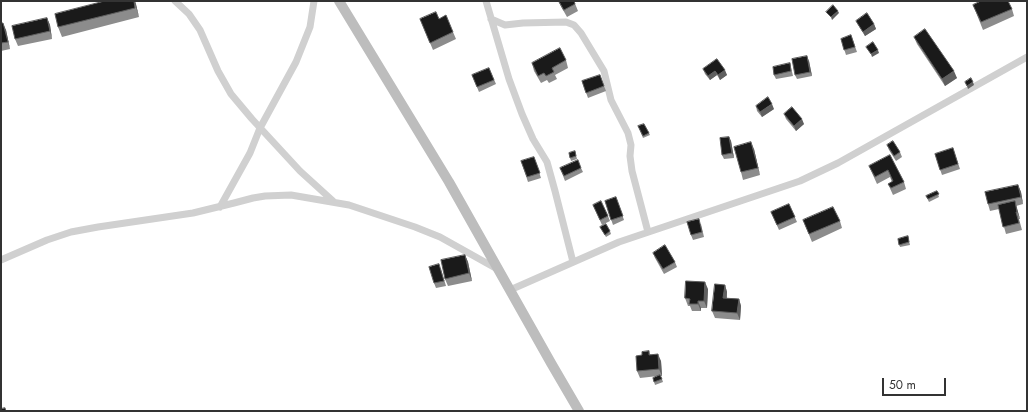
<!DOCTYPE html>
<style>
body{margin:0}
#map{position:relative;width:1028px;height:412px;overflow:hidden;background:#fff;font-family:Jost,sans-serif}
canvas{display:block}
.frame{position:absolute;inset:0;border:2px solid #333;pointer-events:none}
.scale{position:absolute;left:882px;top:378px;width:64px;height:18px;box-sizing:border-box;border:2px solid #333;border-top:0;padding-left:5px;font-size:12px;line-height:14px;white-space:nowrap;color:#333;-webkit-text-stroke:3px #fff;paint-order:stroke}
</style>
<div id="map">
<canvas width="1028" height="412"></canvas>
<div class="frame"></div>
<div class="scale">50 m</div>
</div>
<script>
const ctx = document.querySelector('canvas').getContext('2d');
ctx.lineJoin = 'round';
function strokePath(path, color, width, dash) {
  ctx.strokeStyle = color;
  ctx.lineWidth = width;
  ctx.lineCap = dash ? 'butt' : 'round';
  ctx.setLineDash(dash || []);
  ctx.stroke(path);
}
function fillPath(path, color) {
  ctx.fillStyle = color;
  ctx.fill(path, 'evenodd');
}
const street = new Path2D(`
 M175 1 189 14 200 30 218 71 231 94 252 119 300 171 333 201
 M486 1 509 79 522 114 533 139 547 162 555 191 573 262
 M491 19 505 25 523 23 566 22 574 25 581 33 604 71 611 100 628 133 631 145 630 156 632 171 648 232
 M220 207 250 153 260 128 296 62 310 27 314 1
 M1 260 47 240 71 232 98 227 193 213 234 203 253 198 265 196 291 195 349 205 415 227 440 237 499 270
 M510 290 619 242 800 181 838 163 1027 57`);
const secondary = new Path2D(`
 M339 1 449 182 551 363 579 411`);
const wall = new Path2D(`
 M105 1H135L139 17 62 37 58 27Z
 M558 1H574L578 11 567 17Z
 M973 5 1012 9 1014 16 983 30Z
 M47 18 50 25 52 39 18 46 15 39Z
 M420 19H439L453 32 456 39 433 50Z
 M856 21 874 24 876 29 865 36 858 25Z
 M1 23 6 30 10 49 1 51Z
 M851 35 857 52 846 55 841 39Z
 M914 37 957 78 945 86 917 44Z
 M717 59 727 75 720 80 717 75 710 80 705 74 703 69Z
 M566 60 568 68 555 75 557 79 549 83 547 80 541 83 534 71 532 63Z
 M809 61 812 76 797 79 795 75Z
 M790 63 793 76 776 79 774 75Z
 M489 68 496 84 479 92 472 75Z
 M600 75 606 91 588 98 582 81Z
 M756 106 774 109 762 117 757 111Z
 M784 114 804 124 796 131 786 119Z
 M638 126 649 133 650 135 643 138Z
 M729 137 731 141 734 158 724 159 722 155Z
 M887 145 900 152 902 157 896 161 889 150Z
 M953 148 960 169 942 175 935 154Z
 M754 149 760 175 743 180 741 172Z
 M575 151 577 159 571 161 569 153Z
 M890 155 904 182 906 189 893 195 888 184 892 182 890 177 877 184 872 173 869 166Z
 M534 157 541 178 528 182 521 161Z
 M560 168H581L583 172 565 181Z
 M1018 185 1021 192 1023 204 1016 206 1020 219H1019L1022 230 1006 234 999 209 990 211 988 204Z
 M937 191 939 197 929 202 926 196Z
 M616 197 624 220 613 225 605 201Z
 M789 204 797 222 779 230 771 212Z
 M593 205 608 216 610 221 602 225Z
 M803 220 840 221 842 228 812 242Z
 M701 224 704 237 693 240 691 235Z
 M600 227 610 231 611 234 606 237Z
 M908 236 910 245 900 247 898 239Z
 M653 253 675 262 677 267 664 274 655 258Z
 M465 255 468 262 472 281 448 286 445 279Z
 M441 269 446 286 436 288 434 283Z
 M725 285 727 292V298L739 299 741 306 740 320 715 318 712 311Z
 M708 289 707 308H701V311H692L690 306H688L685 298Z
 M649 351 650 354 661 361 662 376H661L663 382 655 385 653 378 658 376 640 378 637 371 642 355Z`);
const shadedWall = new Path2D(`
 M134 1H135L136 4 139 17Z
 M838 11 839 13 832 20 831 17Z
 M47 18 50 25 52 39 50 31Z
 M3 23 6 30 10 49 8 42Z
 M874 24 876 29 865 36 863 32Z
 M878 50 879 53 872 57 871 54Z
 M807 56 809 61 812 76 810 72Z
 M725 70 727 75 720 80 718 75Z
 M715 71 717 75 710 80 708 76Z
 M954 71 957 78 945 86 942 79Z
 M973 82 974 85 968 89 967 86Z
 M772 104 774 109 762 117 760 112Z
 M802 119 804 124 796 131 794 126Z
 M729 137 731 141 734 158 732 153Z
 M751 142 754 149 760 175 758 168Z
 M1018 185 1021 192 1023 204 1021 197Z
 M1015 201 1017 208 1020 219 1017 212Z
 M465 255 468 262 472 281 469 273Z
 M705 282 708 289 707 308 704 301Z
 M725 285 727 292 726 305 723 298Z
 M739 299 741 306 740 320 737 313Z
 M698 301 701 308V311L698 304Z
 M658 354 661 361 662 376 659 369Z`);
const building = new Path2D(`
 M105 1H134L135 8 58 27 55 14Z
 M559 1H574L575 4 564 10Z
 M981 1H1008L1012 9 981 22 973 5Z
 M833 5 838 11 831 17 826 12Z
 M436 12 439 19 446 15 453 32 430 43 420 19Z
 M867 13 874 24 863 32 856 21Z
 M47 18 50 31 15 39 12 26Z
 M1 23H3L8 42 1 43Z
 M925 29 954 71 942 79 914 37Z
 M851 35 855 47 844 50 841 39Z
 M873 42 878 50 871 54 866 47Z
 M560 48 566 60 552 68 554 72 546 76 544 73 538 76 532 63Z
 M807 56 810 72 795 75 792 59Z
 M717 59 725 70 718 75 715 71 708 76 703 69Z
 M790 63 791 71 774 75 773 67Z
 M489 68 494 80 477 87 472 75Z
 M600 75 604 86 586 93 582 81Z
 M971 78 973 82 967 86 965 82Z
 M768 97 772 104 760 112 756 106Z
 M792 107 802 119 794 126 784 114Z
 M644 124 649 133 643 136 638 126Z
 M729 137 732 153 722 155 720 138Z
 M893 141 900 152 894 156 887 145Z
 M751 142 758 168 741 172 734 147Z
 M953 148 958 164 940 170 935 154Z
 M575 151 576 156 570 158 569 153Z
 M890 155 904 182 891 188 888 184 893 181 888 170 875 177 869 166Z
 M534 157 540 173 527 177 521 161Z
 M578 160 581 168 564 176 560 168Z
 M1018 185 1021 197 988 204 985 192Z
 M937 191 939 194 928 199 926 196Z
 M616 197 623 216 611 220 605 201Z
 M601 201 608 216 600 220 593 205Z
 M1015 201 1017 212H1016L1019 223 1003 227 998 205Z
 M789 204 795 217 777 225 771 212Z
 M833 207 840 221 809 234 803 220Z
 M699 219 702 232 691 235 687 222Z
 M606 224 610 231 605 235 600 227Z
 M908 236 909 242 899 245 898 239Z
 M665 245 675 262 663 269 653 253Z
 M465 255 469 273 445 279 441 260Z
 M439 264 444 281 434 283 429 267Z
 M686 281 705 282 704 301H698V304H689L690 299 685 298Z
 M715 284 725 285 723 298 739 299 737 313 712 311Z
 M649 351V355L658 354 659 369 637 371 636 356 642 355V352Z
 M660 375 662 379 654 382 653 378Z
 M5 408 6 411H1V409Z`);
strokePath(street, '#d0d0d0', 7);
strokePath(secondary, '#bdbdbd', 10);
fillPath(wall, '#8c8c8c');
fillPath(shadedWall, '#5f5f5f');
fillPath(building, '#1a1a1a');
strokePath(building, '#5f5f5f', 1);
</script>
